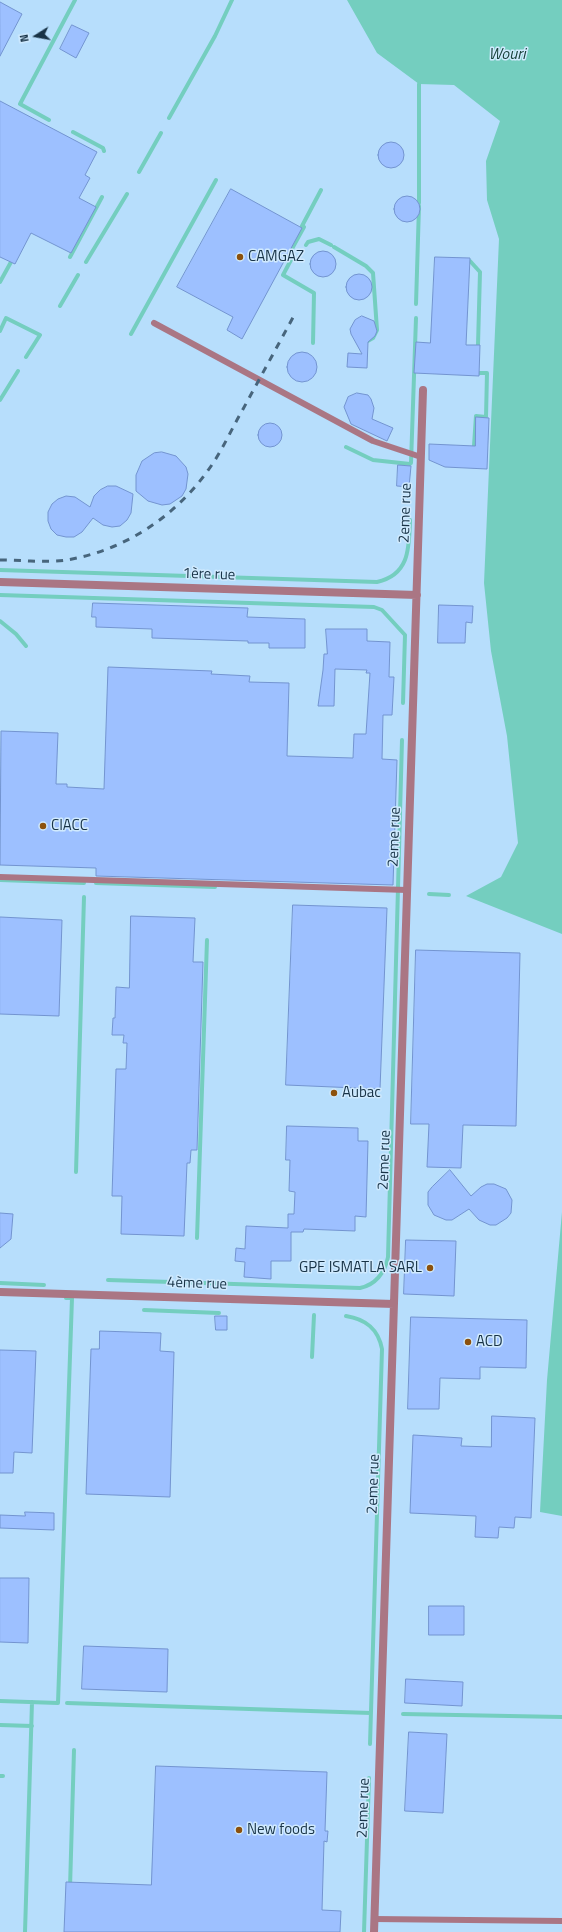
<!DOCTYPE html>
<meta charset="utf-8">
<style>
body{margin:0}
#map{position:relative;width:562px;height:1932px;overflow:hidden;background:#b7defc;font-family:"Titillium Web",sans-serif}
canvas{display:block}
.north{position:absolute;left:16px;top:16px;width:40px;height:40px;-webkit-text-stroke:3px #d0eafe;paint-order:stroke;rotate:259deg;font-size:11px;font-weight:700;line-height:16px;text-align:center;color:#183347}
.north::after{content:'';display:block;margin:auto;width:14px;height:18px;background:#183347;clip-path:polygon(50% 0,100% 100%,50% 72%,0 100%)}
</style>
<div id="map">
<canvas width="562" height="1932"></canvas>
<div class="north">N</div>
</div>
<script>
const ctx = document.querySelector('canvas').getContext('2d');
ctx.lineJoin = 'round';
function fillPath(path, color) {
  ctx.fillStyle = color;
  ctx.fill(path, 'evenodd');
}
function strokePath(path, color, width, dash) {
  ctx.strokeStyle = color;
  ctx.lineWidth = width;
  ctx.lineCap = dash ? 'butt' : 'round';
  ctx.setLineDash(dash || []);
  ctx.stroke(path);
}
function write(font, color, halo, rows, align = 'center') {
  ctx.font = font + ' "Titillium Web",sans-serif';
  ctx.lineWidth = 3;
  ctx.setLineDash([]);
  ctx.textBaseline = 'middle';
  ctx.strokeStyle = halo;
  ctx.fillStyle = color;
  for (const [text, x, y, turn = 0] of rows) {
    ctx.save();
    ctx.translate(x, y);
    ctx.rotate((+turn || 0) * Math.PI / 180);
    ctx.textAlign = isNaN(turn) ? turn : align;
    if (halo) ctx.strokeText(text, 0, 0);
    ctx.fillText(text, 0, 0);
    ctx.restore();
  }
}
const water = new Path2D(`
 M347 0H562V934L466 896 501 877 518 843 507 736 491 651 484 583 499 239 487 200 486 161 500 121 454 85 419 84 377 53Z
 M562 1212V1516L540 1512 547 1380Z`);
const stream = new Path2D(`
 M169 118 215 36 232 0
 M49 120 20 104 75 0
 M73 132 103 148 104 151
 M139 172 161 133
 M419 203V84
 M306 245 308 242 319 239 331 245
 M334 247 366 266 373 273 377 330 373 338 366 342
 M70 257 102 197
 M470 261 480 272 478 345
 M86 262 127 194
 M0 282 11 262
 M416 304 419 206
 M60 306 78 275
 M0 331 6 318 40 335 26 357
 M131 334 216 180
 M313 343 314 293 283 275 292 258 288 256 304 227 302 226 321 190
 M0 400 18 371
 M474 446 476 416 486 417 487 373H479
 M346 447 373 460 410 464
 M411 463 416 318
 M0 570 377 582C410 575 409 547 410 520
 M0 595 374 607 382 610 405 635 403 703
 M0 621 16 634 26 646
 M0 880 84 883
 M96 883 215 887
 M429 894 449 895
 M76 1172 84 897
 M197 1238 207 940
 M108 1280 360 1288C375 1285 385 1273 388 1257L402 740
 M0 1283 44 1285
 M144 1310 219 1313
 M346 1316C365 1319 378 1328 382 1349L370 1744
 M312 1357 314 1315
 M0 1701 58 1703 72 1298H66
 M67 1703 371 1713
 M403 1714 562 1717
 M0 1725 32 1726
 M0 1776H3
 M70 1888 74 1750
 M25 1932 32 1702
 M364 1932 369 1778`);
const building = new Path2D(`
 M0 2 22 14 0 56Z
 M72 25 89 33 76 58 60 49Z
 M0 101 97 152 85 175 90 178 79 198 96 207 71 253 31 233 15 264 0 257Z
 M378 155a13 13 0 1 1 26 0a13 13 0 1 1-26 0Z
 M231 189 302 228 242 339 227 330 233 317 177 287Z
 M394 209a13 13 0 1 1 26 0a13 13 0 1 1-26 0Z
 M310 264a13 13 0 1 1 26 0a13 13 0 1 1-26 0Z
 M435 257 470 258 466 345H480L479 376 414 373 416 342 430 343Z
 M346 287a13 13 0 1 1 26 0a13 13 0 1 1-26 0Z
 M362 316 374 321 377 331 375 336 368 342 367 368 347 367 348 353 362 354 351 334 350 329 355 320Z
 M287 367a15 15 0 1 1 30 0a15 15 0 1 1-30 0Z
 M357 393 368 395 371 399 374 408 372 419 393 428 387 441 351 424 344 407 348 397Z
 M476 417 489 418 487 469 445 467 429 460V444L475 446Z
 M258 435a12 12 0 1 1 24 0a12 12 0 1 1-24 0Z
 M162 452 176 456 186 467 188 474 186 489 182 496 170 504 162 505 148 501 136 491V475L142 461 154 453Z
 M398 465 411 466 409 487 397 486Z
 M108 486H116L133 494 131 513 127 520 120 526 112 527 103 525 93 518 82 532 74 537H66L57 535 51 529 48 521V512L52 504 58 499 66 496 75 497 90 507 94 496 100 490Z
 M93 603 248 608 247 617 305 619V648H269V643H248V641L152 638V629L96 627V617H92Z
 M439 605 473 606 472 623 466 622 465 643H438Z
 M326 629H367V641L390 642 389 677H394L392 715H383L382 759 397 760 393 885 96 876V868L0 865 1 731 58 733 56 784H67V787L104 789 108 667 212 671 211 674 250 676 249 682 289 683 287 756 353 758 354 734H366L370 673H366L367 670 335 669 334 706H318L323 670 324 654H327Z
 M293 905 387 908 380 1089 286 1085Z
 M131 916 195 918 193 962H203L197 1150H191L190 1163H187L184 1236 121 1234 122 1196H112L116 1069H126L127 1043H123L124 1035H112L113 1018H115L116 987 129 988Z
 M0 917 62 920 59 1016 0 1014Z
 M416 950 520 953 516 1126 463 1125 461 1168 427 1167 429 1124H411Z
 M287 1126 358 1128V1141H368L366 1217 355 1216V1231L304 1229 303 1232H291V1261H271V1279L244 1277 245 1262 235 1261 236 1248 245 1249 246 1226 288 1228V1214H294L295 1192 289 1191 290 1160H286Z
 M450 1170 471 1196 481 1187 487 1184H494L506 1189 512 1200 511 1213 507 1218 496 1225H490L479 1220 469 1209 452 1220H446L434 1215 428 1205V1192L432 1187Z
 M0 1213 13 1214 11 1239 0 1248Z
 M406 1240 456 1241 454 1296 404 1294Z
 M215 1316H227V1330H216Z
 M411 1317 527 1320 526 1368 480 1367V1379L440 1378 439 1409H408Z
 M100 1331 161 1333 160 1351 174 1352 170 1497 86 1494 91 1349H99Z
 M0 1350 36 1351 32 1453 14 1452 13 1473H0Z
 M492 1416 535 1418 531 1518 515 1517 514 1528 499 1527 498 1538 475 1537 476 1516 410 1513 413 1435 462 1438 461 1446 491 1447Z
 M25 1512 54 1513V1530L0 1528V1515L25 1516Z
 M0 1578H29L28 1643 0 1642Z
 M429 1606H464V1635H429Z
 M84 1646 168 1649 167 1692 82 1689Z
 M406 1679 463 1682 462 1706 405 1703Z
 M409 1732 447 1734 443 1813 405 1811Z
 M156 1766 327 1772 325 1831H328L327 1842 324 1841 322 1910 341 1911 340 1932H64L66 1882 151 1885Z`);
const service = new Path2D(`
 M154 323 373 441 421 457
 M0 877 407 890
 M374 1919 562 1921`);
const minor = new Path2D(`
 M0 582 417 595
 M0 1292 394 1304
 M374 1932 423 390`);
const rail = new Path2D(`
 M0 560C21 560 47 563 67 560 125 550 175 517 209 469 222 451 231 430 242 411 260 378 278 345 296 312`);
const markers = [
 [240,257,4,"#8c510d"],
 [43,826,4,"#8c510d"],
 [334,1093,4,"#8c510d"],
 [430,1268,4,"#8c510d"],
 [468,1342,4,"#8c510d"],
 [239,1830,4,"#8c510d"]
];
const poiNames = [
 ["CAMGAZ",248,257],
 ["CIACC",51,826],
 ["Aubac",342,1093],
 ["GPE ISMATLA SARL",422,1268,"right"],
 ["ACD",476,1342],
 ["New foods",247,1830]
];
const streetNames = [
 ["2eme rue",406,513,-88],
 ["1ère rue",209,575,2],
 ["2eme rue",395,837,-88],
 ["2eme rue",385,1160,-88],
 ["4ème rue",197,1284,2],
 ["2eme rue",374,1484,-88],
 ["2eme rue",364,1808,-88]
];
const waterNames = [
 ["Wouri",507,55]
];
fillPath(water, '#74cebf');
strokePath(stream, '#74cebf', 4);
fillPath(building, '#9dc0ff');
strokePath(building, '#7394d0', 1);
strokePath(service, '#aa7684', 6);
strokePath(minor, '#aa7684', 8);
strokePath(rail, '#47657c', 3, [7, 7]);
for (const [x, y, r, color] of markers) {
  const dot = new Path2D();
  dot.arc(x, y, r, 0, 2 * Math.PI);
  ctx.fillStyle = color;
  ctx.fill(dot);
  strokePath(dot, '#d0eafe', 1.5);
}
write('15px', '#183347', '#d0eafe', poiNames, 'left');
write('15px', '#183347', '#d0eafe', streetNames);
write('italic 16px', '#19433c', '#d0eafe', waterNames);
</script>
